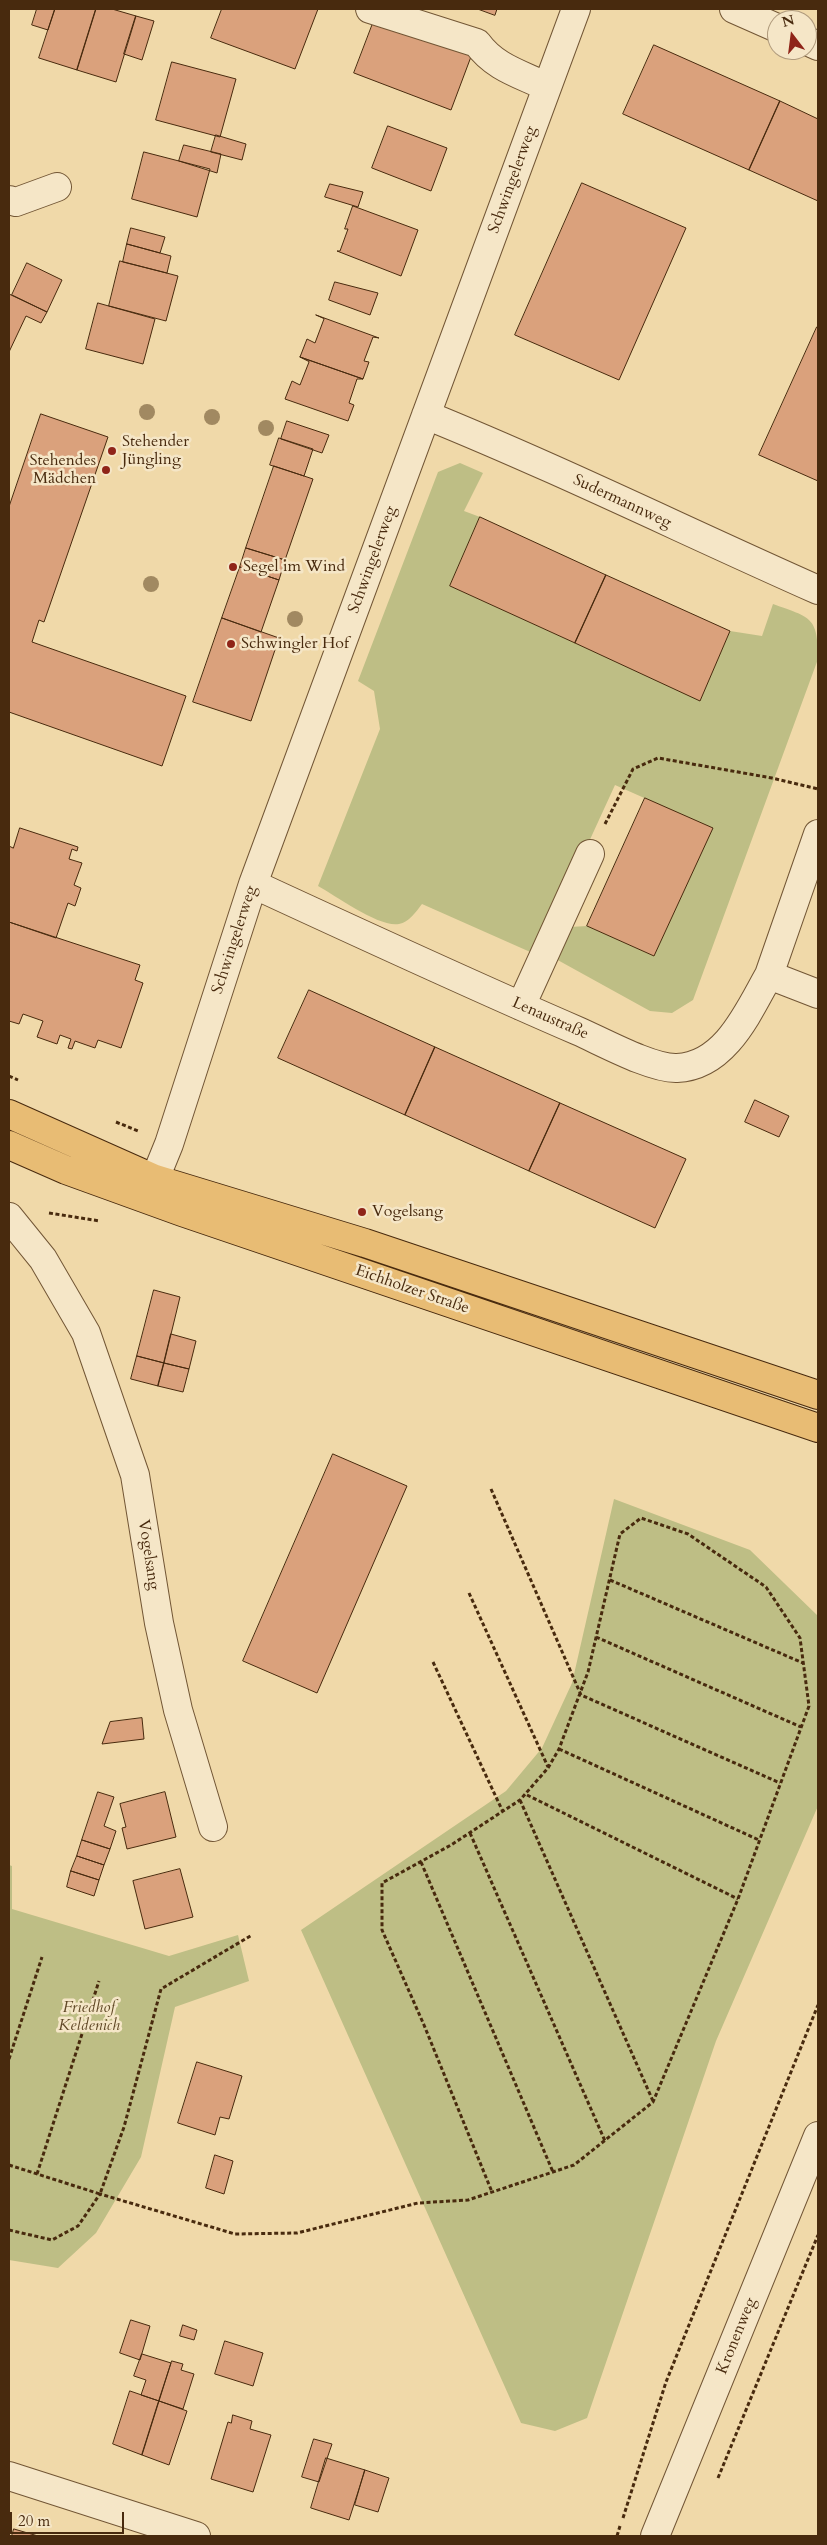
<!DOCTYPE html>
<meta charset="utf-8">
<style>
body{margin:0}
#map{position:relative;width:827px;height:2545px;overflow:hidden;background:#f0d9a9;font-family:Cardo,serif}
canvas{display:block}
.frame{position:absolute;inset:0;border:10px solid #482a0e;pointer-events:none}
.north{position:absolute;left:767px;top:10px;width:50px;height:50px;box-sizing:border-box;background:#f5e6c7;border:1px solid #b09b7d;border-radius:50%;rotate:345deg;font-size:14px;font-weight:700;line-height:20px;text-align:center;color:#482a0e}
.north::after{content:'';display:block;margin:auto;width:18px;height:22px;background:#8f2418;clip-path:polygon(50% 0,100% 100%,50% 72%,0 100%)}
.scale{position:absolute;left:10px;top:2512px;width:114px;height:22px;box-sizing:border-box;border:2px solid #482a0e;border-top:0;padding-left:6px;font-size:15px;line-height:18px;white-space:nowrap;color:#482a0e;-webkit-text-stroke:4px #f5e6c7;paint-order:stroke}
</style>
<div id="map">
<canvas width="827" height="2545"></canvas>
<div class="frame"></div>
<div class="north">N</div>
<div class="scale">20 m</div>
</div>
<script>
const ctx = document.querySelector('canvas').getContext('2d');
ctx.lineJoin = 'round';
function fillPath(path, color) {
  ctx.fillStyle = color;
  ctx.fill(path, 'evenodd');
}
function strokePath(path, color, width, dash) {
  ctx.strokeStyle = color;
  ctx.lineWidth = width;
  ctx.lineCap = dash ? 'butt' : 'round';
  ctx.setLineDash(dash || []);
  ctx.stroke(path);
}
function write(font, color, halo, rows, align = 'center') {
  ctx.font = font + ' Cardo,serif';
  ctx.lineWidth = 5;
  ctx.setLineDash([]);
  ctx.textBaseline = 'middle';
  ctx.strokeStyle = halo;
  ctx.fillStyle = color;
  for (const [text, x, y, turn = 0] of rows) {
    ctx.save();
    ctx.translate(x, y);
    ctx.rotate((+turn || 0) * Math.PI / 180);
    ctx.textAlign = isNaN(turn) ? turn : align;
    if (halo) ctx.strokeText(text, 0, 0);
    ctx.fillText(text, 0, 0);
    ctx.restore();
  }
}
const green = new Path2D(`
 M460 463 483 473 464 511 480 517 450 586 700 700 730 631 762 636 773 604C811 618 818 616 818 659L693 1000 672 1013 650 1011 554 958 570 927 587 926 654 956 712 828 615 785 537 955 422 904C416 912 409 922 399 924 380 928 336 896 318 886L380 729 374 691 358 681 438 472Z
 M614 1499 750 1550 818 1616V1806L716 2041 587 2418 555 2431 521 2423 301 1930 506 1791 542 1748 572 1683Z
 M9 1865 12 1866V1909L169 1956 238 1935 249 1981 175 2007 141 2157 96 2233 58 2268 9 2260Z`);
const building = new Path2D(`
 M37 9H55L48 30 32 25Z
 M55 9H96L77 70 39 58Z
 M96 9H112L136 16 116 82 77 70Z
 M222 9H318L295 69 211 38Z
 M478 9H497L495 15Z
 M136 16 154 21 142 60 124 54Z
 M375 18 472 54 451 110 354 73Z
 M654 45 780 101 749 170 623 114Z
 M172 62 236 79 220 137 156 120Z
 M780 101 818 119V201L749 170Z
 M388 126 447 148 431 191 372 168Z
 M216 135 246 144 242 160 211 152Z
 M184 145 221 154 217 173 179 161Z
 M144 152 210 169 197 217 132 199Z
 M582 183 686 228 619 380 515 335Z
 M330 184 363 192 358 207 325 197Z
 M353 206 418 230 401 276 337 251H340L348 229H345Z
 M131 228 165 237 160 253 127 244Z
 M127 244 171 256 167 273 123 262Z
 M120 261 178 276 166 321 109 306Z
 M27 263 62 280 47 312 12 295Z
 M335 282 378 293 370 315 329 300Z
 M9 294 47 312 41 323 26 316 9 352Z
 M98 303 155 319 143 364 86 349Z
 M316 315 379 338 373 337 364 361 369 362 363 379 300 357 307 339 315 343 324 319Z
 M817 327H818V481L759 455Z
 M300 357 363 379H357L349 403 354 405 348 421 285 399 292 381 300 385 309 362Z
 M41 414 108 437 44 622 39 620 32 642 186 696 162 766 9 712V507Z
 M287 421 329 435 322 453 281 439Z
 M279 438 313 449 304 476 270 465Z
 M274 466 313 479 285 560 246 548Z
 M480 517 606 575 575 643 450 586Z
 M246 548 285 560 279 580 240 567Z
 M240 567 279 580 261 632 222 618Z
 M606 575 730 631 700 701 575 643Z
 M222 618 279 638 251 721 193 702Z
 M645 798 713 828 654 956 587 926Z
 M20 828 78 847 77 851 72 849 69 859 82 863 74 885 81 888 75 906 68 903 56 938 9 922V846L13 848Z
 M9 922 140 965 135 980 143 983 121 1048 98 1040 95 1048 75 1041 72 1049 68 1048 71 1039 60 1035 57 1044 37 1037 43 1021 23 1014 19 1024 9 1021Z
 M309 990 435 1047 405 1115 278 1058Z
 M435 1047 560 1103 529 1171 405 1115Z
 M755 1100 789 1116 779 1137 745 1122Z
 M560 1103 686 1159 655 1228 529 1171Z
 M154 1290 180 1297 164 1363 137 1356Z
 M171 1334 196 1341 189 1369 164 1363Z
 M137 1356 164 1363 158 1386 131 1379Z
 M164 1363 189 1369 183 1392 158 1386Z
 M333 1454 407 1486 317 1693 243 1661Z
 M142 1718 144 1739 102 1744 110 1722Z
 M98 1792 114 1797 104 1826 116 1831 110 1849 82 1840Z
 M165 1792 176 1837 127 1849 122 1828 126 1827 120 1804Z
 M82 1840 110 1849 104 1865 77 1856Z
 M77 1856 104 1865 99 1880 71 1871Z
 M180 1869 193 1917 145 1929 133 1881Z
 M71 1871 99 1880 94 1896 67 1887Z
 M197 2062 242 2076 229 2119 220 2117 215 2135 178 2123Z
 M215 2155 233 2161 224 2194 206 2188Z
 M131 2320 150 2326 140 2360 120 2353Z
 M183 2325 197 2330 194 2340 180 2336Z
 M225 2341 263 2353 253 2386 215 2374Z
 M142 2354 171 2363 159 2401 141 2395 146 2380 134 2376Z
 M172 2361 183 2364 181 2370 194 2374 183 2409 159 2401Z
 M130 2391 159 2401 142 2455 113 2444Z
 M159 2401 187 2411 169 2465 142 2455Z
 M233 2415 252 2421 250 2429 271 2435 253 2492 211 2479 228 2422 231 2423Z
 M314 2439 332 2444 319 2482 302 2477Z
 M326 2458 365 2470 349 2520 311 2508Z
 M365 2470 389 2478 378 2512 355 2505Z
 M14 2529 38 2536H12Z`);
const path = new Path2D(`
 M605 824 633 769 658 758 772 778 818 789
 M9 1076 18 1080
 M116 1122 138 1131
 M49 1213 100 1221
 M491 1489 581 1695 780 1783
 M610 1580 803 1663
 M469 1593 548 1767
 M596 1637 801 1727
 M433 1662 503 1812
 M559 1749 759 1840
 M527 1795 738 1899
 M520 1800 653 2101
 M470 1833 605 2141
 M421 1862 553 2172
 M9 2059 42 1957
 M9 2165 100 2194 124 2127 161 1989 252 1935
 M37 2174 99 1981
 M9 2230 52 2240 78 2226 100 2194 235 2234 297 2233 418 2203 468 2200 574 2165 653 2102 738 1899 809 1706 800 1638 766 1587 688 1534 641 1518 620 1534 588 1672 559 1749 548 1768 520 1800 451 1845 382 1883V1930L424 2025 492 2192
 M718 2478 818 2235
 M623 2518 666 2382 818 2005
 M617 2536 620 2526`);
const minor = new Path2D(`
 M370 9 477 43C495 68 521 74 547 87
 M734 9 777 28
 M807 41 818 46
 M9 200 16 202 57 187
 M426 415C559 469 687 532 818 590
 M253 884C361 934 469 984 578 1031 603 1042 652 1069 677 1068 726 1066 749 1010 769 975L818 994
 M769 975 818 834
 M521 1006 590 854
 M147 1198 169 1144 253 884 576 9
 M9 1217 43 1259 86 1333 135 1475 159 1623 178 1710 213 1827
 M9 2476 196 2536
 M655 2536 818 2136`);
const major = new Path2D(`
 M9 1114 155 1179 365 1243 818 1395
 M9 1145 66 1170 182 1212 818 1428`);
const trees = [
 [147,412],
 [212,417],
 [266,428],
 [151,584],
 [295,619]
];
const markers = [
 [112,451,5,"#8f2418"],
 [106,470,5,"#8f2418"],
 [233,567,5,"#8f2418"],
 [231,644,5,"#8f2418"],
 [362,1212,5,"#8f2418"]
];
const streetNames = [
 ["Schwingelerweg",513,180,-70],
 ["Sudermannweg",622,502,25],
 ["Schwingelerweg",373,560,-70],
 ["Schwingelerweg",235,940,-72],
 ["Lenaustraße",550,1019,24],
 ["Eichholzer Straße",412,1290,19],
 ["Vogelsang",148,1555,81],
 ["Kronenweg",737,2336,-68]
];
const poiNames = [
 ["Stehender",122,442],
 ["Jüngling",122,460],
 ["Stehendes",96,461,"right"],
 ["Mädchen",96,479,"right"],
 ["Segel im Wind",243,567],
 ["Schwingler Hof",241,644],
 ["Vogelsang",372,1212]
];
const parkNames = [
 ["Friedhof",89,2008],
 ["Keldenich",89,2026]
];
fillPath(green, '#bebe85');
fillPath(building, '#daa17c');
strokePath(building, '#482a0e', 1);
strokePath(minor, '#725635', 30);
strokePath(major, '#482a0e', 30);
strokePath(path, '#482a0e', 3, [4, 2.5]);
strokePath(minor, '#f5e6c7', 28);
strokePath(major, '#e8bc74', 28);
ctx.fillStyle = '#a18961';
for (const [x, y] of trees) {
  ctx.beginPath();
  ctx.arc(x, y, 8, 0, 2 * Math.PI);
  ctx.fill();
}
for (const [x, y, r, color] of markers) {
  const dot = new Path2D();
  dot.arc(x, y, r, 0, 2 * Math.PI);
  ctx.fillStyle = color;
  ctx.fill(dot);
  strokePath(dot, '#f5e6c7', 2);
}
write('16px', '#482a0e', '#f5e6c7', streetNames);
write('16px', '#482a0e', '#f5e6c7', poiNames, 'left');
write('italic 16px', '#604826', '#f5e6c7', parkNames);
</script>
